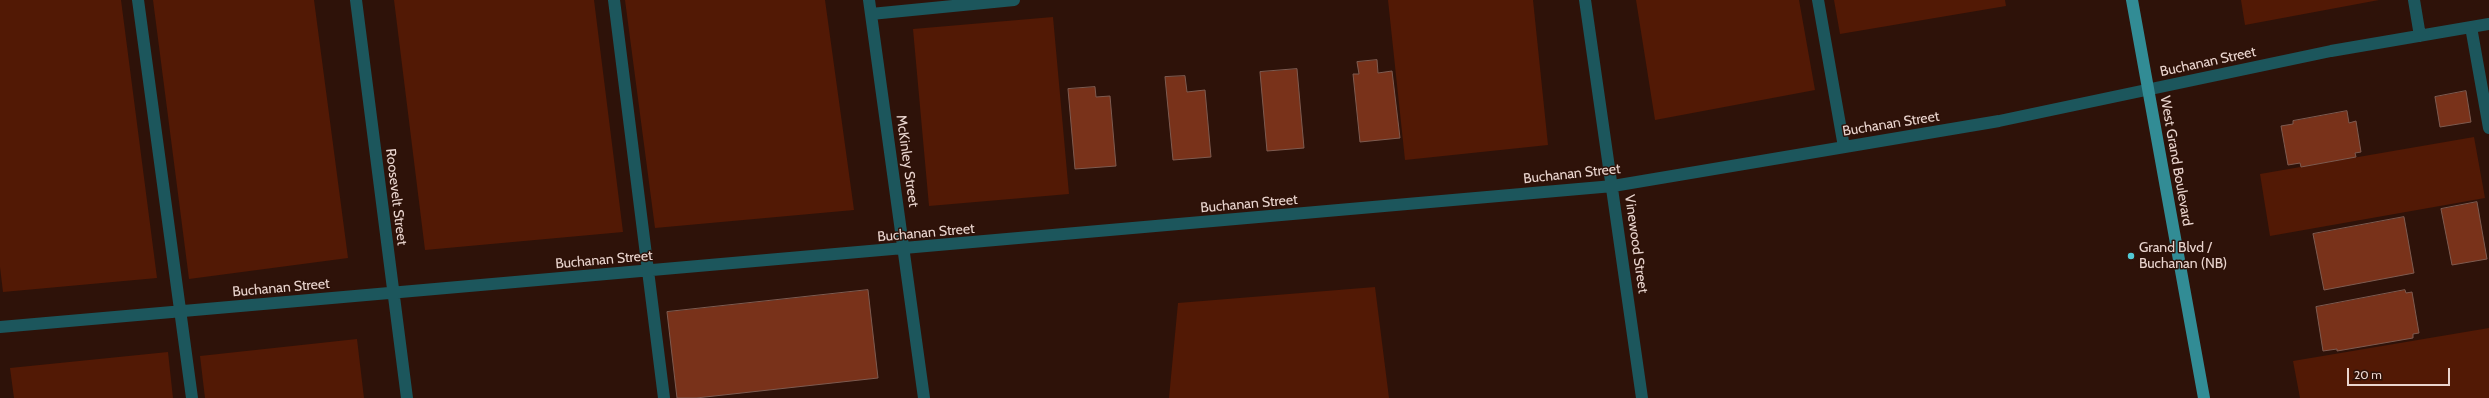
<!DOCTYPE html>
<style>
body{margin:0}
#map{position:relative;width:2489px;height:398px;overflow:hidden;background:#2e1209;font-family:Cabin,sans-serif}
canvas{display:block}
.scale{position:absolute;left:2347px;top:368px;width:103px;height:18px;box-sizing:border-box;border:2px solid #ead5cf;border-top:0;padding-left:5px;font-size:12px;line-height:14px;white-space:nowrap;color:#ead5cf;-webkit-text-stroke:3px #2e1209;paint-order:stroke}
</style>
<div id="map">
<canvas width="2489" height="398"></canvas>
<div class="scale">20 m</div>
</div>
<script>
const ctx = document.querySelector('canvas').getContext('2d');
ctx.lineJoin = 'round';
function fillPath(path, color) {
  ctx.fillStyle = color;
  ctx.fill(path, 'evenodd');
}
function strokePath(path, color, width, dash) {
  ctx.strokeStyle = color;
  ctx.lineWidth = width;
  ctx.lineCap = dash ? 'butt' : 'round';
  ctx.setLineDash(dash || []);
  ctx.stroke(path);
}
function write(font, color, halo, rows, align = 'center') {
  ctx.font = font + ' Cabin,sans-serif';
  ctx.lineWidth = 3;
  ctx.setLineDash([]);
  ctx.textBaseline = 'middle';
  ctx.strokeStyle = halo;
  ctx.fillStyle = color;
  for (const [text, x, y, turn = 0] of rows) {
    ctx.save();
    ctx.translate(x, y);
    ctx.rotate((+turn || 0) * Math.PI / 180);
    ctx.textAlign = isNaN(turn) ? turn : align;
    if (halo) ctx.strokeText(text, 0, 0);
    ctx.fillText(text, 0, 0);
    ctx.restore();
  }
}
const green = new Path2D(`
 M0 0H121L157 278 3 292 0 267Z
 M153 0H314L348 258 189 279Z
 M394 0H594L623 232 425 250Z
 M625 0H825L854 210 655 228Z
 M1388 0H1533L1548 145 1405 160Z
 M1636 0H1799L1815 90 1655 120Z
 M1834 0H2005L2006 6 1840 34Z
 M2241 0H2379L2245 25Z
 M1053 17 1069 194 929 206 913 29Z
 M2474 137 2485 198 2270 236 2260 174Z
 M1375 287 1389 398H1169L1178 303Z
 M2489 328V398H2300L2293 361Z
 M357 339 364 398H205L200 356Z
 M168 352 173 398H14L10 368Z`);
const building = new Path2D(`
 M1377 60 1378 73 1392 71 1400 138 1360 142 1353 74H1359L1357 62Z
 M1297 69 1304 148 1267 151 1260 72Z
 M1185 76 1187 92 1205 90 1211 157 1173 160 1165 77Z
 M1095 87 1096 97 1110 96 1116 166 1075 169 1068 89Z
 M2466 91 2471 122 2440 127 2435 97Z
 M2347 111 2349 123 2356 121 2361 152 2355 153 2356 157 2301 167 2300 163 2288 165 2281 126 2293 124V121Z
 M2477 202 2487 259 2452 265 2441 209Z
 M2404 217 2414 273 2324 290 2313 234Z
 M868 290 878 378 696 398H677L667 312Z
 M2405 290 2406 293 2412 292 2419 333 2413 334V338L2337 351V349L2323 351 2316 307Z`);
const minor = new Path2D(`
 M138 0 192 398
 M356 0 407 398
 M614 0 664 398
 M869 0 924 398
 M1585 0 1642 398
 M1818 0 1844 147
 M2414 0 2420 36
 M871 14 1014 0
 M2471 27 2489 128
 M0 327 1613 186 1999 121 2331 51 2489 24`);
const major = new Path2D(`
 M2132 0 2204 398`);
const markers = [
 [2131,256,4,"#52cbd7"]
];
const streetNames = [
 ["Buchanan Street",2208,62,-12],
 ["Buchanan Street",1891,124,-9],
 ["McKinley Street",907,161,82],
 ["West Grand Boulevard",2176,161,80],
 ["Buchanan Street",1572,174,-6],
 ["Roosevelt Street",396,197,83],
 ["Buchanan Street",1249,204,-5],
 ["Buchanan Street",926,233,-5],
 ["Vinewood Street",1636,244,82],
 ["Buchanan Street",604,260,-5],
 ["Buchanan Street",281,288,-5]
];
const poiNames = [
 ["Grand Blvd /",2139,248],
 ["Buchanan (NB)",2139,264]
];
fillPath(green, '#521905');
fillPath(building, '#79321a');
strokePath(building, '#7e5b50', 1);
strokePath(minor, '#1c565c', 12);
strokePath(major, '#328c95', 12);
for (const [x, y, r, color] of markers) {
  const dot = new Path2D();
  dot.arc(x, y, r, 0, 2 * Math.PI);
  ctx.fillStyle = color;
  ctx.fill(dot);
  strokePath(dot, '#2e1209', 1.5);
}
write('14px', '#ead5cf', '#2e1209', streetNames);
write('14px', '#ead5cf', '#2e1209', poiNames, 'left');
</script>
